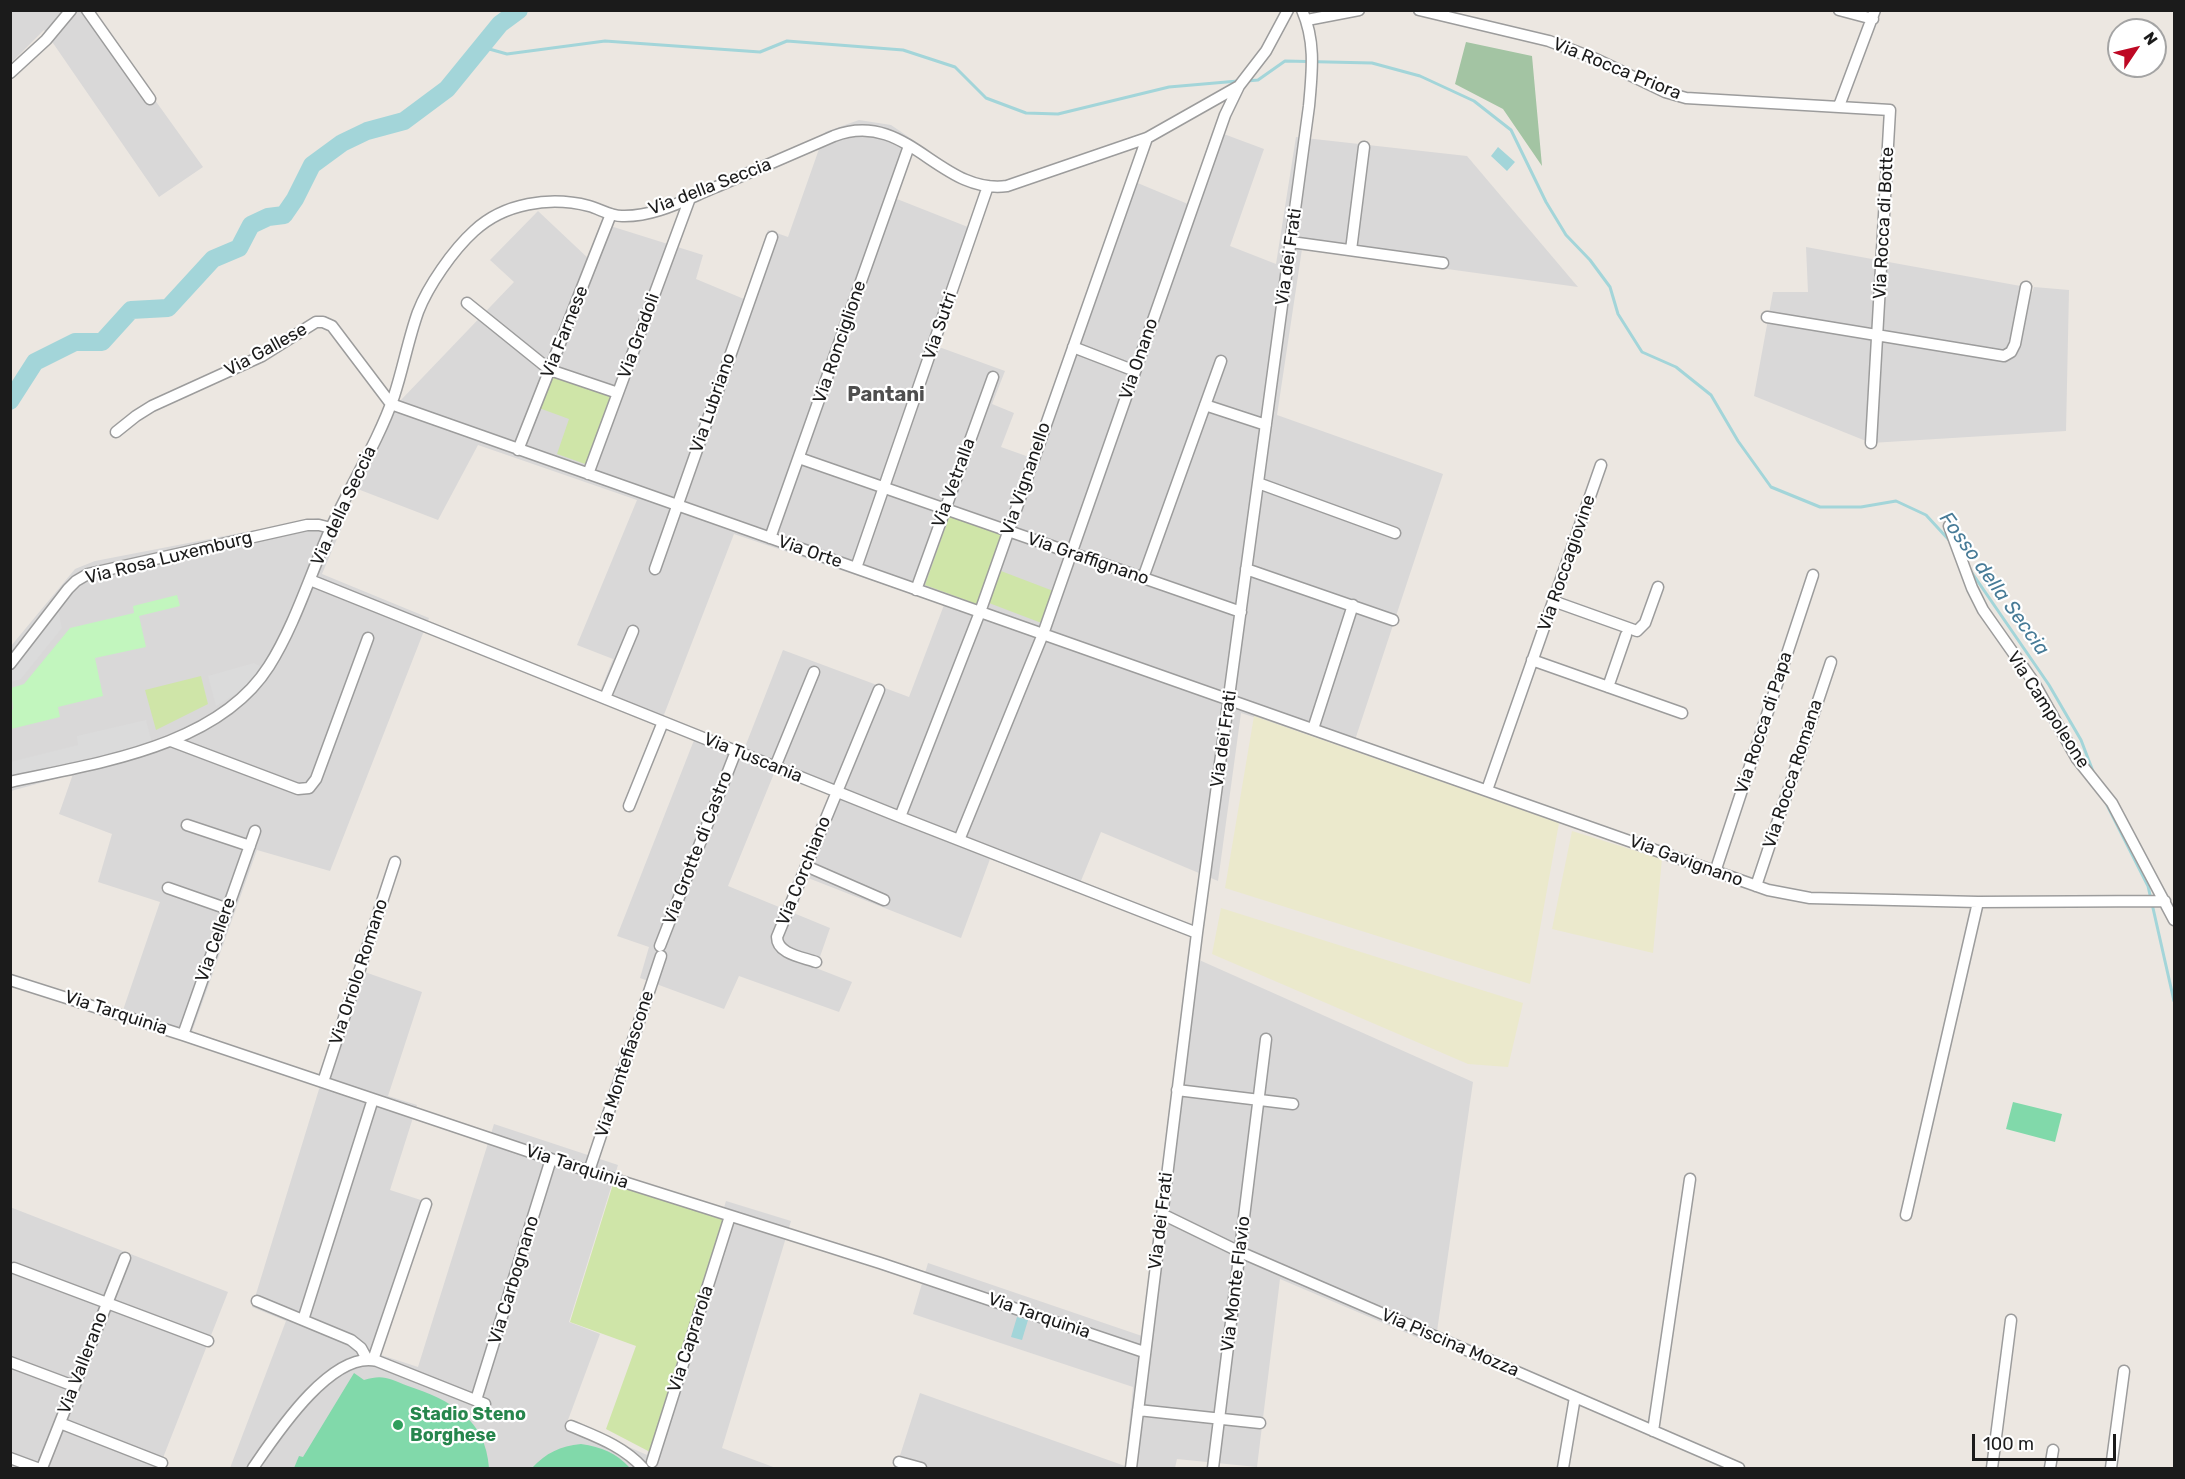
<!DOCTYPE html>
<style>
body{margin:0}
#map{position:relative;width:2185px;height:1479px;overflow:hidden;background:#ece7e1;font-family:Rubik,sans-serif}
canvas{display:block}
.frame{position:absolute;inset:0;border:12px solid #1b1b1b;pointer-events:none}
.north{position:absolute;left:2107px;top:18px;width:60px;height:60px;box-sizing:border-box;background:#fff;border:2px solid #a4a4a4;border-radius:50%;rotate:55deg;font-size:16px;font-weight:700;line-height:24px;text-align:center;color:#1b1b1b}
.north::after{content:'';display:block;margin:auto;width:21px;height:27px;background:#be0824;clip-path:polygon(50% 0,100% 100%,50% 72%,0 100%)}
.scale{position:absolute;left:1972px;top:1434px;width:144px;height:27px;box-sizing:border-box;border:3px solid #1b1b1b;border-top:0;padding-left:8px;font-size:18px;line-height:21px;white-space:nowrap;color:#1b1b1b;-webkit-text-stroke:4px #fff;paint-order:stroke}
</style>
<div id="map">
<canvas width="2185" height="1479"></canvas>
<div class="frame"></div>
<div class="north">N</div>
<div class="scale">100 m</div>
</div>
<script>
const ctx = document.querySelector('canvas').getContext('2d');
ctx.lineJoin = 'round';
function fillPath(path, color) {
  ctx.fillStyle = color;
  ctx.fill(path, 'evenodd');
}
function strokePath(path, color, width, dash) {
  ctx.strokeStyle = color;
  ctx.lineWidth = width;
  ctx.lineCap = dash ? 'butt' : 'round';
  ctx.setLineDash(dash || []);
  ctx.stroke(path);
}
function write(font, color, halo, rows, align = 'center') {
  ctx.font = font + ' Rubik,sans-serif';
  ctx.lineWidth = 4.5;
  ctx.setLineDash([]);
  ctx.textBaseline = 'middle';
  ctx.strokeStyle = halo;
  ctx.fillStyle = color;
  for (const [text, x, y, turn = 0] of rows) {
    ctx.save();
    ctx.translate(x, y);
    ctx.rotate((+turn || 0) * Math.PI / 180);
    ctx.textAlign = isNaN(turn) ? turn : align;
    if (halo) ctx.strokeText(text, 0, 0);
    ctx.fillText(text, 0, 0);
    ctx.restore();
  }
}
const residential = new Path2D(`
 M11 11H91L203 167 159 197 44 30 11 63Z
 M859 120 891 125 916 142 897 199 978 231 939 347 1005 371 992 404 1014 413 1001 447 1029 457 1128 179 1188 204 1213 130 1264 149 1230 246 1276 264 1296 137 1467 156 1578 287 1302 249 1277 415 1443 474 1352 749 1241 713 1218 881 1101 832 1076 893 990 859 961 938 798 874 831 793 775 771 728 886 830 928 816 968 852 982 839 1012 739 976 724 1009 640 978 649 947 617 936 698 730 745 747 783 650 909 697 944 605 734 534 660 725 597 699 613 659 577 645 637 500 478 445 438 520 355 488 400 401 514 282 490 260 538 211 590 260 604 224 703 255 696 279 744 299 768 230 788 237 825 132Z
 M1806 247 2026 287 2021 323 2034 287 2069 290 2066 431 1871 443 1754 396 1773 292H1808Z
 M318 518 342 527 322 574 429 618 330 871 257 850 189 1040 120 1019 160 902 98 882 112 834 59 814 73 774 11 791V646L75 569 95 561Z
 M1188 955 1473 1082 1435 1345 1280 1279 1257 1467 1177 1459 1175 1468H896L920 1393 1125 1466 1133 1387 913 1314 928 1263 1142 1336Z
 M356 969 422 992 388 1096 417 1105 390 1190 430 1203 378 1354 418 1367 494 1124 618 1165 569 1322 600 1334 568 1420 647 1455 726 1201 791 1221 722 1448 776 1468H230L286 1321 252 1307Z
 M10 1207 228 1292 159 1468H11Z`);
const farmland = new Path2D(`
 M1254 716 1559 823 1530 984 1225 888Z
 M1572 831 1662 859 1653 953 1552 929Z
 M1221 908 1523 1003 1508 1067 1468 1064 1212 954Z`);
const grass = new Path2D(`
 M552 372 613 393 588 465 557 454 569 419 539 408Z
 M950 514 1004 534 979 605 925 585Z
 M1001 571 1056 592 1044 624 989 603Z
 M201 676 208 704 156 730 145 690Z
 M614 1181 726 1217 650 1452 606 1429 636 1346 570 1322Z`);
const cemetery = new Path2D(`
 M1466 42 1532 56 1542 166 1503 109 1455 84Z`);
const park = new Path2D(`
 M177 595 180 606 139 616 146 647 95 658 103 696 58 707 60 717 11 729V710L13 709 11 688 24 684 70 628 134 613 133 606Z`);
const pitch = new Path2D(`
 M2013 1102 2062 1114 2055 1142 2006 1129Z
 M354 1373 364 1380C384 1374 389 1379 408 1386 450 1400 486 1419 489 1468H294L299 1456 303 1457Z
 M581 1444C602 1447 616 1453 630 1468H532C546 1453 560 1446 581 1444Z`);
const parking = new Path2D(`
 M56 598 62 628 21 679 11 682V651Z
 M254 663 261 667 244 689 216 706 208 676Z
 M146 720 152 743 11 777 10 762 78 745 77 736Z`);
const water = new Path2D(`
 M1498 147 1515 162 1507 171 1491 156Z
 M1017 1317 1028 1320 1022 1340 1011 1337Z`);
const stream = new Path2D(`
 M482 47 507 54 605 41 760 52 787 41 903 50 955 67 986 98 1026 113 1058 114 1169 87 1238 81
 M1247 81 1258 80 1285 61 1372 63 1420 76 1474 101 1511 130 1546 202 1566 235 1590 260 1610 287 1618 314 1642 352 1676 367 1711 395 1738 441 1771 487 1820 507H1861L1896 501 1926 515 1949 540
 M1970 570 2049 685 2081 740 2094 774
 M2107 805 2148 886 2174 1001`);
const river = new Path2D(`
 M10 401 35 362 75 342H102L131 310 168 308 213 259 239 248 251 225 268 217 284 215 295 199 312 165 342 143 367 131 404 121 447 89 500 24 519 10`);
const street = new Path2D(`
 M87 10 150 99
 M1419 10 1549 41 1596 59 1665 92 1686 98 1890 110 1871 443
 M1839 10 1873 19
 M1307 20 1359 10
 M10 73 46 40 71 10
 M1839 106 1875 10
 M1291 242 1443 263
 M1351 250 1364 147
 M467 303 550 370 618 393
 M1767 317 2004 356 2011 352 2015 344 2026 287
 M1073 347 1135 371
 M1205 405 1266 425
 M116 432 136 416 152 406 262 356 316 322H323L332 326 391 404 1768 890 1810 898 1978 902 2165 901
 M518 450 611 214
 M799 458 1241 612
 M588 474 690 198
 M1258 483 1395 533
 M1949 526 1972 588 1983 610 2033 681 2077 759 2112 803 2174 920
 M770 538 909 146
 M856 568 988 186
 M655 569 772 237
 M1246 569 1393 620
 M1143 578 1221 361
 M310 580 900 817 1197 933
 M916 590 993 377
 M1553 601 1637 631 1645 623 1658 587
 M1532 660 1682 713
 M10 664 68 589 76 581 88 574 307 525H319L331 528
 M1608 687 1626 635
 M605 698 633 631
 M1313 729 1353 605
 M171 741 298 789 309 788 316 779 368 638
 M775 767 814 672
 M10 782C96 763 218 747 269 666 295 625 311 572 331 528 351 484 378 442 394 396 403 369 408 340 418 312 428 286 453 250 474 231 504 203 550 196 589 206 600 209 610 216 622 216 656 217 686 199 716 187 755 170 794 153 834 136 907 108 939 195 1007 186L1147 138 1239 86 1266 51 1288 10
 M1487 790 1601 465
 M629 806 663 722
 M900 817 980 612 1147 138
 M187 825 250 846
 M959 840 1043 634 1225 115 1239 86
 M806 866 884 900
 M1715 872 1813 575
 M1756 886 1831 662
 M168 888 228 909
 M660 946 736 751
 M816 962C802 957 777 954 777 937L879 690
 M10 980 183 1035 551 1159 880 1263 1144 1352
 M183 1035 255 831
 M323 1082 395 862
 M1177 1090 1293 1104
 M589 1171 661 956
 M1162 1214 1240 1252 1739 1468
 M1906 1215 1978 902
 M14 1268 208 1341
 M257 1301 351 1340 361 1348 367 1359
 M303 1320 373 1099
 M373 1360 426 1204
 M10 1362 74 1386
 M476 1400 551 1159
 M1138 1410 1260 1423
 M60 1423 162 1463
 M571 1426C597 1437 623 1446 643 1468
 M1653 1431 1690 1179
 M10 1458 37 1468
 M652 1462 730 1216
 M899 1462 921 1468
 M42 1468 125 1258
 M253 1468C275 1436 331 1350 377 1361L485 1404
 M1131 1468 1197 933 1309 106C1312 72 1316 42 1302 10
 M1213 1468 1266 1039
 M1563 1468 1575 1397
 M1992 1468 2011 1320
 M2050 1468 2053 1450
 M2111 1468 2124 1371`);
const markers = [
 [398,1425,6,"#2e9e5b"]
];
const streetNames = [
 ["Via Rocca Priora",1617,69,22],
 ["Via della Seccia",710,187,-21],
 ["Via Rocca di Botte",1884,223,-87],
 ["Via dei Frati",1289,257,-82],
 ["Via Sutri",940,326,-71],
 ["Via Farnese",565,332,-68],
 ["Via Gradoli",639,336,-70],
 ["Via Ronciglione",840,342,-71],
 ["Via Gallese",266,350,-29],
 ["Via Onano",1139,359,-71],
 ["Via Lubriano",713,403,-71],
 ["Via Vignanello",1026,479,-71],
 ["Via Vetralla",954,483,-70],
 ["Via della Seccia",344,506,-65],
 ["Via Orte",810,552,19],
 ["Via Rosa Luxemburg",169,558,-14],
 ["Via Graffignano",1088,559,19],
 ["Via Roccagiovine",1567,563,-71],
 ["Via Campoleone",2048,710,57],
 ["Via Rocca di Papa",1764,723,-72],
 ["Via dei Frati",1224,739,-82],
 ["Via Tuscania",753,758,22],
 ["Via Rocca Romana",1793,774,-72],
 ["Via Grotte di Castro",698,848,-69],
 ["Via Gavignano",1686,861,20],
 ["Via Corchiano",804,871,-68],
 ["Via Cellere",216,940,-71],
 ["Via Oriolo Romano",359,972,-72],
 ["Via Tarquinia",116,1013,18],
 ["Via Montefiascone",625,1064,-72],
 ["Via Tarquinia",577,1167,18],
 ["Via dei Frati",1161,1221,-83],
 ["Via Carbognano",514,1280,-73],
 ["Via Monte Flavio",1236,1284,-83],
 ["Via Tarquinia",1039,1316,19],
 ["Via Caprarola",691,1339,-72],
 ["Via Piscina Mozza",1450,1343,23],
 ["Via Vallerano",83,1363,-69]
];
const leisureNames = [
 ["Stadio Steno",410,1415],
 ["Borghese",410,1436]
];
const neighbourhoodNames = [
 ["Pantani",886,395]
];
const waterNames = [
 ["Fosso della Seccia",1994,584,54]
];
fillPath(residential, '#d9d8d8');
fillPath(farmland, '#ebe9cc');
fillPath(grass, '#cfe5a8');
fillPath(cemetery, '#a3c4a3');
fillPath(park, '#c2f6be');
fillPath(pitch, '#81d9aa');
fillPath(parking, '#dbdbdb');
fillPath(water, '#a3d5d9');
strokePath(stream, '#a3d5d9', 3);
strokePath(river, '#a3d5d9', 18);
strokePath(street, '#9c9c9c', 13);
strokePath(street, '#fff', 10);
for (const [x, y, r, color] of markers) {
  const dot = new Path2D();
  dot.arc(x, y, r, 0, 2 * Math.PI);
  ctx.fillStyle = color;
  ctx.fill(dot);
  strokePath(dot, '#fff', 2);
}
write('18px', '#1b1b1b', '#fff', streetNames);
write('bold 18px', '#27864d', '#fff', leisureNames, 'left');
write('bold 20px', '#4e4e4e', '#fff', neighbourhoodNames);
write('italic 20px', '#477b97', '#fff', waterNames);
</script>
